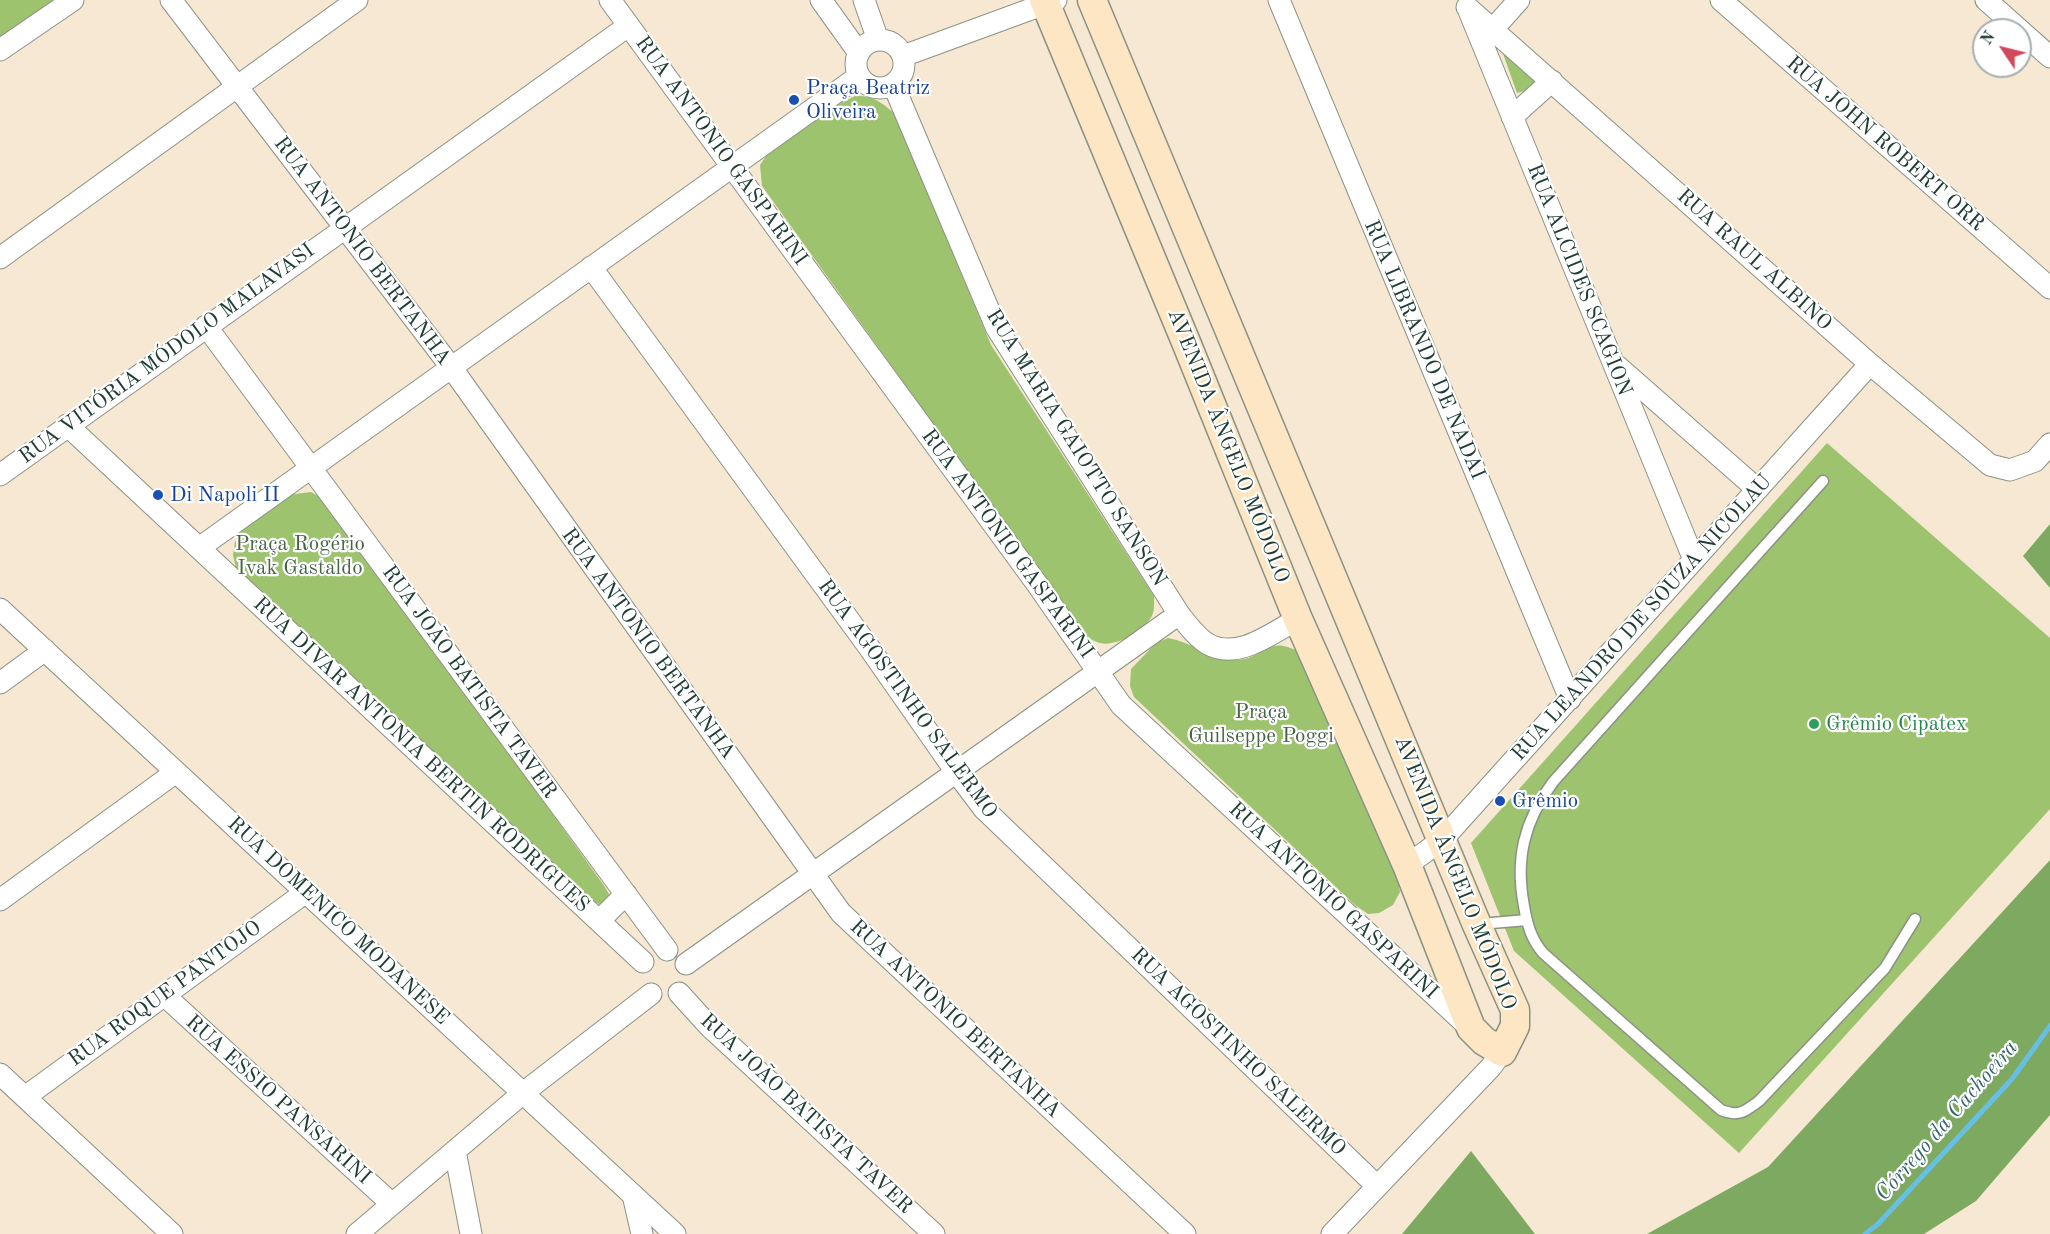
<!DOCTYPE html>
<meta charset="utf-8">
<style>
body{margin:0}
#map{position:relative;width:2050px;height:1234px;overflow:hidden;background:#f6e8d3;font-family:"Old Standard TT",serif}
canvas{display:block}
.north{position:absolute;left:1972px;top:18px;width:60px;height:60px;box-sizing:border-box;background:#fff;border:2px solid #a5b1ae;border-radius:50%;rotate:305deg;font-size:16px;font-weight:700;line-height:24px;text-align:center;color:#1f3d34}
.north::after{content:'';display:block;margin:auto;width:21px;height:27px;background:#d1495b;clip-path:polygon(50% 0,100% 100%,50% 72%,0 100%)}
</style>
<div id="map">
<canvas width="2050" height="1234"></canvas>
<div class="north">N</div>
</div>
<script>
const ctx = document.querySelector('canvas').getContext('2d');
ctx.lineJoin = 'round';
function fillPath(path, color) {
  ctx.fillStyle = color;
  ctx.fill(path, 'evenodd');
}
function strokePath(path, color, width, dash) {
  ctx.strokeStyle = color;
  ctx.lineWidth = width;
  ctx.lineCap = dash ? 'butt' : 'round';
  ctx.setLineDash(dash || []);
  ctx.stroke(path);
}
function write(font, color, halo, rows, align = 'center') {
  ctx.font = font + ' "Old Standard TT",serif';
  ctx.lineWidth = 4.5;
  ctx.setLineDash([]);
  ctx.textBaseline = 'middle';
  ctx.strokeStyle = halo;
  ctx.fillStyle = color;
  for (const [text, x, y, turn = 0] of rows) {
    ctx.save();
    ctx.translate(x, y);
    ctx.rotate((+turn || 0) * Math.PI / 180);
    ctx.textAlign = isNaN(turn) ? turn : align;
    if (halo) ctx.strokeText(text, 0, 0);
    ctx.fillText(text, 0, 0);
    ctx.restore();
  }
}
const green = new Path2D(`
 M0 0H54L0 39Z
 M1501 48 1540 79 1530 90 1517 93Z
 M855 96C873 95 881 102 894 113L991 345 1154 596C1154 604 1155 613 1150 619 1141 632 1116 647 1100 643 1091 641 1086 635 1081 629L762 186 760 165 768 153 839 104Z
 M1827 443 2050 638V809L1739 1153 1514 951 1471 843Z
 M311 492 322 498 332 508 605 887 610 896 601 905 595 902 567 878 236 569 233 555 235 542 240 532 288 495Z
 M1168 638C1191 642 1212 659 1235 660 1266 660 1265 633 1301 653L1397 873 1400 892 1393 905 1379 913 1368 914 1355 905 1134 697 1130 686 1131 669 1156 643Z`);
const forest = new Path2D(`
 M2050 524V588L2023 556Z
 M2050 860V1115L1976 1201 1924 1234H1647L1768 1167Z
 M1471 1151 1535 1234H1402Z`);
const stream = new Path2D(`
 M1865 1234 1878 1224 2012 1079 2050 1026`);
const lane = new Path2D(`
 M1823 481 1553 782C1524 821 1515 859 1524 906 1527 924 1531 939 1543 953L1721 1110C1739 1117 1744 1112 1759 1101L1885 968 1915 919
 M1480 924 1527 920`);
const street = new Path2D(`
 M171 0 451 367 841 913 1185 1234
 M610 0 1037 584 1121 705 1468 1026
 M821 0 859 53
 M864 0 878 40
 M1279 0 1570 699
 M1721 0 2050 288
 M1986 0 2050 57
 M1467 7 1870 364 1990 465 2010 470 2035 461 2050 444
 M1469 11 1694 560
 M1493 29 1519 0
 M856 64a24 24 0 1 1 48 0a24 24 0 1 1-48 0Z
 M0 50 73 0
 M903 56 1056 0
 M893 84 996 327 1179 614C1187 624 1197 638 1208 644 1238 661 1273 632 1298 619
 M1512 117 1552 81
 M0 258 357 0
 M591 267 868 646 956 772 984 809 1377 1186
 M206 326 667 950
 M1617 366 1757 489
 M67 425 643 962
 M0 475 628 26
 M199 548 859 76
 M0 609 675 1234
 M0 683 45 650
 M1407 865 1442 840 1870 364
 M0 900 176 772
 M599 921 626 894
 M686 964 1179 614
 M679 993 709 1026 934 1234
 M164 995 392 1204
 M0 1074 172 1234
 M25 1097 306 892
 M455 1151 471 1234
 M633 1195 642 1234
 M357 1234 523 1093 651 994
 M1332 1234 1491 1067 1502 1052`);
const secondary = new Path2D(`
 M1044 0 1188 347 1298 619 1407 865 1471 1028 1484 1041 1502 1052 1515 1026V1010L1477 925 1092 0`);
const markers = [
 [794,100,6,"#1a4fb4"],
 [158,495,6,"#1a4fb4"],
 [1814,724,6,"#2e9e5b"],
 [1500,801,6,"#1a4fb4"]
];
const transitNames = [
 ["Praça Beatriz",806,88],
 ["Oliveira",806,112],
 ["Di Napoli II",170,495],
 ["Grêmio",1512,801]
];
const streetNames = [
 ["RUA JOHN ROBERT ORR",1885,144,41],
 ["RUA ANTONIO GASPARINI",721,151,54],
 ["RUA ANTONIO BERTANHA",362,251,53],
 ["RUA RAUL ALBINO",1754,260,42],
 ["RUA ALCIDES SCAGION",1579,280,68],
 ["RUA LIBRANDO DE NADAI",1424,350,67],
 ["RUA VITÓRIA MÓDOLO MALAVASI",167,354,-36],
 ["AVENIDA ÂNGELO MÓDOLO",1228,446,68],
 ["RUA MARIA GAIOTTO SANSON",1076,448,58],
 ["RUA ANTONIO GASPARINI",1007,544,54],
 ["RUA LEANDRO DE SOUZA NICOLAU",1642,618,-48],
 ["RUA ANTONIO BERTANHA",648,644,54],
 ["RUA JOÃO BATISTA TAVER",469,682,54],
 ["RUA AGOSTINHO SALERMO",907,699,54],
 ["RUA DIVAR ANTONIA BERTIN RODRIGUES",421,755,43],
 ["AVENIDA ÂNGELO MÓDOLO",1455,873,68],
 ["RUA ANTONIO GASPARINI",1333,901,43],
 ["RUA DOMENICO MODANESE",338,921,43],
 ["RUA ROQUE PANTOJO",165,994,-36],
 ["RUA ANTONIO BERTANHA",955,1019,43],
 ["RUA AGOSTINHO SALERMO",1238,1052,44],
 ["RUA ESSIO PANSARINI",278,1100,42],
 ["RUA JOÃO BATISTA TAVER",806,1114,43]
];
const parkNames = [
 ["Praça Rogério",300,544],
 ["Ivak Gastaldo",300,568],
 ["Praça",1261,712],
 ["Guilseppe Poggi",1261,736]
];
const leisureNames = [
 ["Grêmio Cipatex",1826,724]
];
const waterNames = [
 ["Córrego da Cachoeira",1947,1121,-49]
];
fillPath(green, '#9dc36e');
fillPath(forest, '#7ea961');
strokePath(stream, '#67c0e4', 5);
strokePath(lane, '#8a9284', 13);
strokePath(street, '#8a9284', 23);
strokePath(secondary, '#8a9284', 31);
strokePath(lane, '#fff', 10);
strokePath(street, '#fff', 21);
strokePath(secondary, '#fce6c4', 28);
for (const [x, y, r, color] of markers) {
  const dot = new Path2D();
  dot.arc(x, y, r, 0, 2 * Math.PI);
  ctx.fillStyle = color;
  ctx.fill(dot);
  strokePath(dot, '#fff', 2);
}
write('21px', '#164399', '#fff', transitNames, 'left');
write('21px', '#1f3d34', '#fff', streetNames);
write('21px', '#456545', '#fff', parkNames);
write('21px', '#27864d', '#fff', leisureNames, 'left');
write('italic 22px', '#356469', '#fff', waterNames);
</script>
